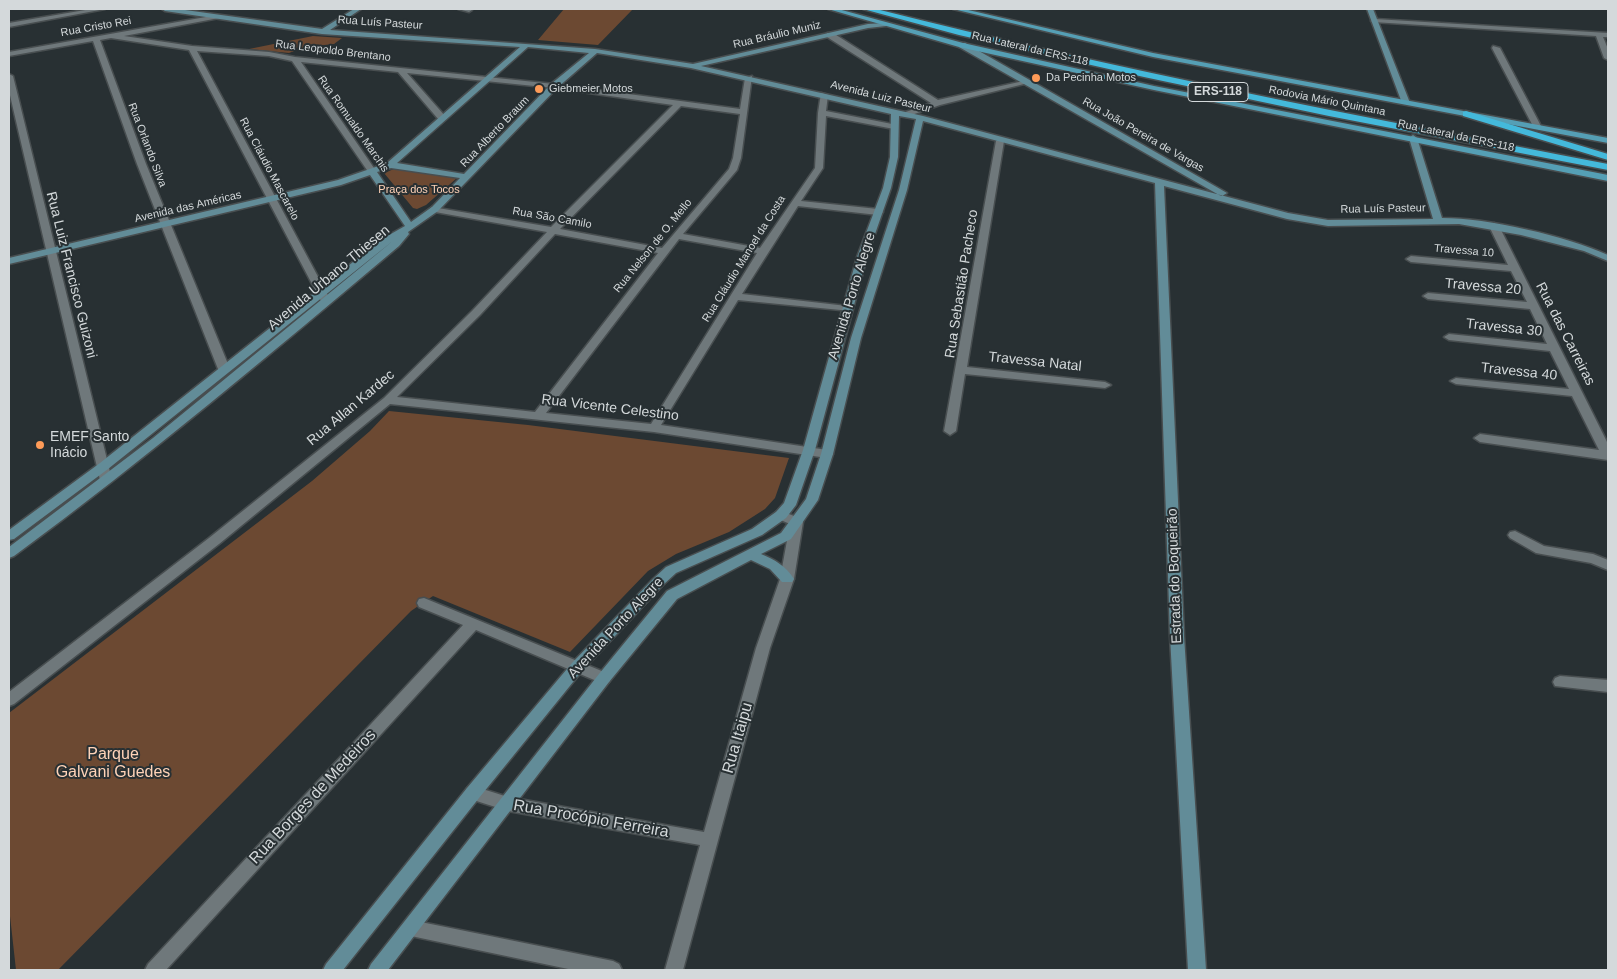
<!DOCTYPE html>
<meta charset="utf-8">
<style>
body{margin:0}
#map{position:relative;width:1617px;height:979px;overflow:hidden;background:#283033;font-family:Arial,sans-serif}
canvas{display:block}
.frame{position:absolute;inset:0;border:10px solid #d4d9db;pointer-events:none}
</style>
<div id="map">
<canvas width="1617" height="979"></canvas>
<div class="frame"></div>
</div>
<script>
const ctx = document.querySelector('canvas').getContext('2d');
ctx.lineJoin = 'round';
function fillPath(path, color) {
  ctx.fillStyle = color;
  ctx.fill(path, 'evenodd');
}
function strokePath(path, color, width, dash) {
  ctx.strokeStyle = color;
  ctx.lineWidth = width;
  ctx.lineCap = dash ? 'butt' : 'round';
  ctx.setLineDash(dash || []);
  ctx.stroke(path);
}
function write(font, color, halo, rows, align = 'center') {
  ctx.font = font + ' Arial,sans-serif';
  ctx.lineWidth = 4;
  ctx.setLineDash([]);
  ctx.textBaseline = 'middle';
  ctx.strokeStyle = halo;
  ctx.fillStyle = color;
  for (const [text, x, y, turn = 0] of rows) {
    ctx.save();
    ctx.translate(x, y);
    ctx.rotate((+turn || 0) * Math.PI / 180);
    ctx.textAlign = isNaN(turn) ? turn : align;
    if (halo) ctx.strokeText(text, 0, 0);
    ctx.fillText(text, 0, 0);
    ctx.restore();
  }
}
const green = new Path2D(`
 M564 9H633L598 45 538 40Z
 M313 36 342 38 334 44 305 47 289 53 249 49Z
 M394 169 457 178 426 205 417 209 413 208 384 173Z
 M389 411 528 425 789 458 775 498 765 509 729 532 676 554 648 571 570 652 433 596 411 611 58 970H16L9 907V713L312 481 370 431Z`);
const street = new Path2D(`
 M91 9H105L9 27V23Z
 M458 9H472V10L469 12Z
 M217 15 219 16V18L124 36 192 46 269 52 295 57 554 84 740 109 745 78 752 76 741 158 737 170 683 234 760 248 815 168 818 113 821 93 828 95 826 111 897 125 898 127 894 129 826 116 823 168 801 201 878 209 883 212 878 215 798 206 742 294 847 306 852 309 851 311 738 300 661 425 827 450 831 451 833 454 831 457 827 458 654 432 390 404 219 544 14 704 9 706V692L209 538 384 398 472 311 547 232 435 212 430 209 432 207 551 227 673 105 554 88 407 73 445 116 446 118 442 120H439L398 72 301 62 376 171 372 174 369 173 292 61 269 56 197 51 331 301 326 304 321 301 189 50 111 38 100 40 146 164 230 369 224 372 218 369 137 164 93 41 9 56V52ZM681 106 740 114 733 158 729 169 662 248 560 229ZM555 234 658 253 535 412 397 397 480 315ZM679 239 757 253 651 424 546 413Z
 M1375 19 1608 33V37H1603L1608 49V60L1604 58 1596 36 1373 22 1371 21Z
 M827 33H833L938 100 1028 80 1032 82 940 105 906 117 902 115 903 113 931 103 827 37Z
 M1493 46 1500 48 1542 128 1541 130 1534 128 1492 48Z
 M9 74 13 76 112 480 106 484 100 480 9 91Z
 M1000 138 1004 141 967 367 1105 382 1111 385 1105 388 965 374 956 431 950 435 944 431 996 141Z
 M1494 223 1499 226 1608 444V460L1480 442 1474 438 1480 434 1599 450 1572 396 1456 384 1450 381 1456 378 1569 389 1550 351 1449 340 1444 337 1449 334 1547 344 1530 309 1428 299 1423 296 1428 293 1527 302 1511 271 1411 262 1406 259 1411 256 1508 265 1489 226Z
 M781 511 802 519 803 522 794 579 770 648 683 970H665L700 845 508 811 467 798 465 793 467 788 473 786 508 797 704 832 756 648 780 579 790 524 776 518 775 515 776 512Z
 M1515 531 1544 546 1593 554 1608 560V570L1591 563 1536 553 1510 538 1508 535 1510 532Z
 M424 598 609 674 611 678 609 682 604 684 599 682 476 630 166 970H145L148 964 463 625 419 607 417 603 419 599Z
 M1560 676 1608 680V692L1555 686 1553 682 1555 678Z
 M411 920 613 961 619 964 622 970H573L411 936 405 934 402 928 405 922Z`);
const secondary = new Path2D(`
 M162 9H178L322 29 354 9H361L330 30 595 49 693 64 868 24 884 23 888 25 886 26 868 28 701 66 923 116 1288 213 1328 220 1433 219 1409 138 1413 135 1417 138 1442 218C1488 218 1566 236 1608 255V261L1584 251 1521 235 1459 224 1328 226 1287 219 1164 186 1184 636 1206 970H1188L1170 636 1155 183 923 121 907 190 861 338 833 454 818 500 791 539 761 554C775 560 786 566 794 579L792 582H782L770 569 751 560 677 599 609 682 388 970H368L371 964 599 674 667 591 781 533 806 499 821 454 851 338 899 190 916 119 899 116 898 157 891 188 867 257 815 450 796 505 786 518 762 535 676 573 663 585 582 671 479 798 343 970H323L326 964 467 788 572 663 653 579 666 567 752 529 776 512 784 503 803 450 857 257 883 188 890 157 891 114 691 68 597 53 557 88 438 211 408 232 409 234 399 246C273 352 147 458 14 556L9 558V547L153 438 394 240 108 469 14 539 9 540V530L100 463 382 239 405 226 370 175 341 185 9 264V258L338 180 387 163 520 47 322 34 165 11ZM528 47 589 53 551 84 464 174 397 163ZM391 168 460 178 432 207 411 222 377 172Z
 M1367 9H1373L1410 103 1409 105 1402 103Z
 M959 43H965L1227 193 1222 196 1219 195 959 47Z`);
const primary = new Path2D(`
 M828 9H838L963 43 1154 86 1608 175V181L1154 90 959 47Z
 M953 9H964L1153 53 1608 138V143L1153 57Z`);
const highway = new Path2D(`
 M863 9H876C1118 70 1363 117 1608 164V170L1329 116 1144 77 959 35Z
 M1466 111 1608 154V160L1463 116V112Z`);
const markers = [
 [1036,78,5,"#fe9b58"],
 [539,89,5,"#fe9b58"],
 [40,445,5,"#fe9b58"]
];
const farStreetnames = [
 ["Rua Luís Pasteur",380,23,4],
 ["Rua Cristo Rei",96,27,-10],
 ["Rua Bráulio Muniz",777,35,-13],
 ["Rua Lateral da ERS-118",1030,49,13],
 ["Rua Leopoldo Brentano",333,51,7],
 ["Avenida Luiz Pasteur",881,97,14],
 ["Rodovia Mário Quintana",1327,101,11],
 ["Rua Romualdo Marchis",353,124,55],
 ["Rua Alberto Braum",495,132,-46],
 ["Rua João Pereira de Vargas",1143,135,30],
 ["Rua Lateral da ERS-118",1456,136,12],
 ["Rua Orlando Silva",147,145,69],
 ["Rua Cláudio Mascarelo",269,169,62],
 ["Avenida das Américas",188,207,-13],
 ["Rua Luís Pasteur",1383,209,-1],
 ["Rua São Camilo",552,218,10],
 ["Rua Nelson de O. Mello",653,246,-51],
 ["Travessa 10",1464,251,5],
 ["Rua Cláudio Manoel da Costa",744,259,-58]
];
const farPoinames = [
 ["Da Pecinha Motos",1046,78],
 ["Giebmeier Motos",549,89]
];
const farParknames = [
 ["Praça dos Tocos",419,190]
];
const shields = [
 [1218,92,60]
];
const shieldNames = [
 ["ERS-118",1218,92]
];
const streetNames = [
 ["Rua Luiz Francisco Guizoni",71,275,76],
 ["Avenida Urbano Thiesen",329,278,-40],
 ["Rua Sebastião Pacheco",962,284,-81],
 ["Travessa 20",1483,287,5],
 ["Avenida Porto Alegre",852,296,-73],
 ["Travessa 30",1504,328,6],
 ["Rua das Carreiras",1565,334,63],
 ["Travessa Natal",1035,362,6],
 ["Travessa 40",1519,372,6],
 ["Rua Allan Kardec",351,408,-40],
 ["Rua Vicente Celestino",610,408,7],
 ["Estrada do Boqueirão",1175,576,-92],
 ["Avenida Porto Alegre",616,628,-47]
];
const poiNames = [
 ["EMEF Santo",50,437],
 ["Inácio",50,453]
];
const nearStreetnames = [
 ["Rua Itaipu",738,738,-74],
 ["Rua Borges de Medeiros",313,797,-47],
 ["Rua Procópio Ferreira",591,819,10]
];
const nearParknames = [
 ["Parque",113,755],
 ["Galvani Guedes",113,773]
];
fillPath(green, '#6c4932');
strokePath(street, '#484e50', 3);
strokePath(secondary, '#484e50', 3);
strokePath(primary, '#484e50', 3);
strokePath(highway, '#484e50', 3);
fillPath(street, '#6f787b');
fillPath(secondary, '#628c98');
fillPath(primary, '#559fb5');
fillPath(highway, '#44b9db');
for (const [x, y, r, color] of markers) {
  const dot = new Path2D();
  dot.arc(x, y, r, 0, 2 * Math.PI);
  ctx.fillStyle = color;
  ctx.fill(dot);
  strokePath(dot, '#283033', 2);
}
write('11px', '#d4d9db', '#283033', farStreetnames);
write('11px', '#d4d9db', '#283033', farPoinames, 'left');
write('11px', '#ffd3b8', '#283033', farParknames);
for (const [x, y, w] of shields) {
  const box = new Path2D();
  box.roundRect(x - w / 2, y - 9.5, w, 19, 4);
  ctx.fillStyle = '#283033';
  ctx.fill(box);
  strokePath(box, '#d4d9db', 1);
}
write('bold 12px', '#d4d9db', null, shieldNames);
write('14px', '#d4d9db', '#283033', streetNames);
write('14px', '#d4d9db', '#283033', poiNames, 'left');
write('16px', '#d4d9db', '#283033', nearStreetnames);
write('16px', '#ffd3b8', '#283033', nearParknames);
</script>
